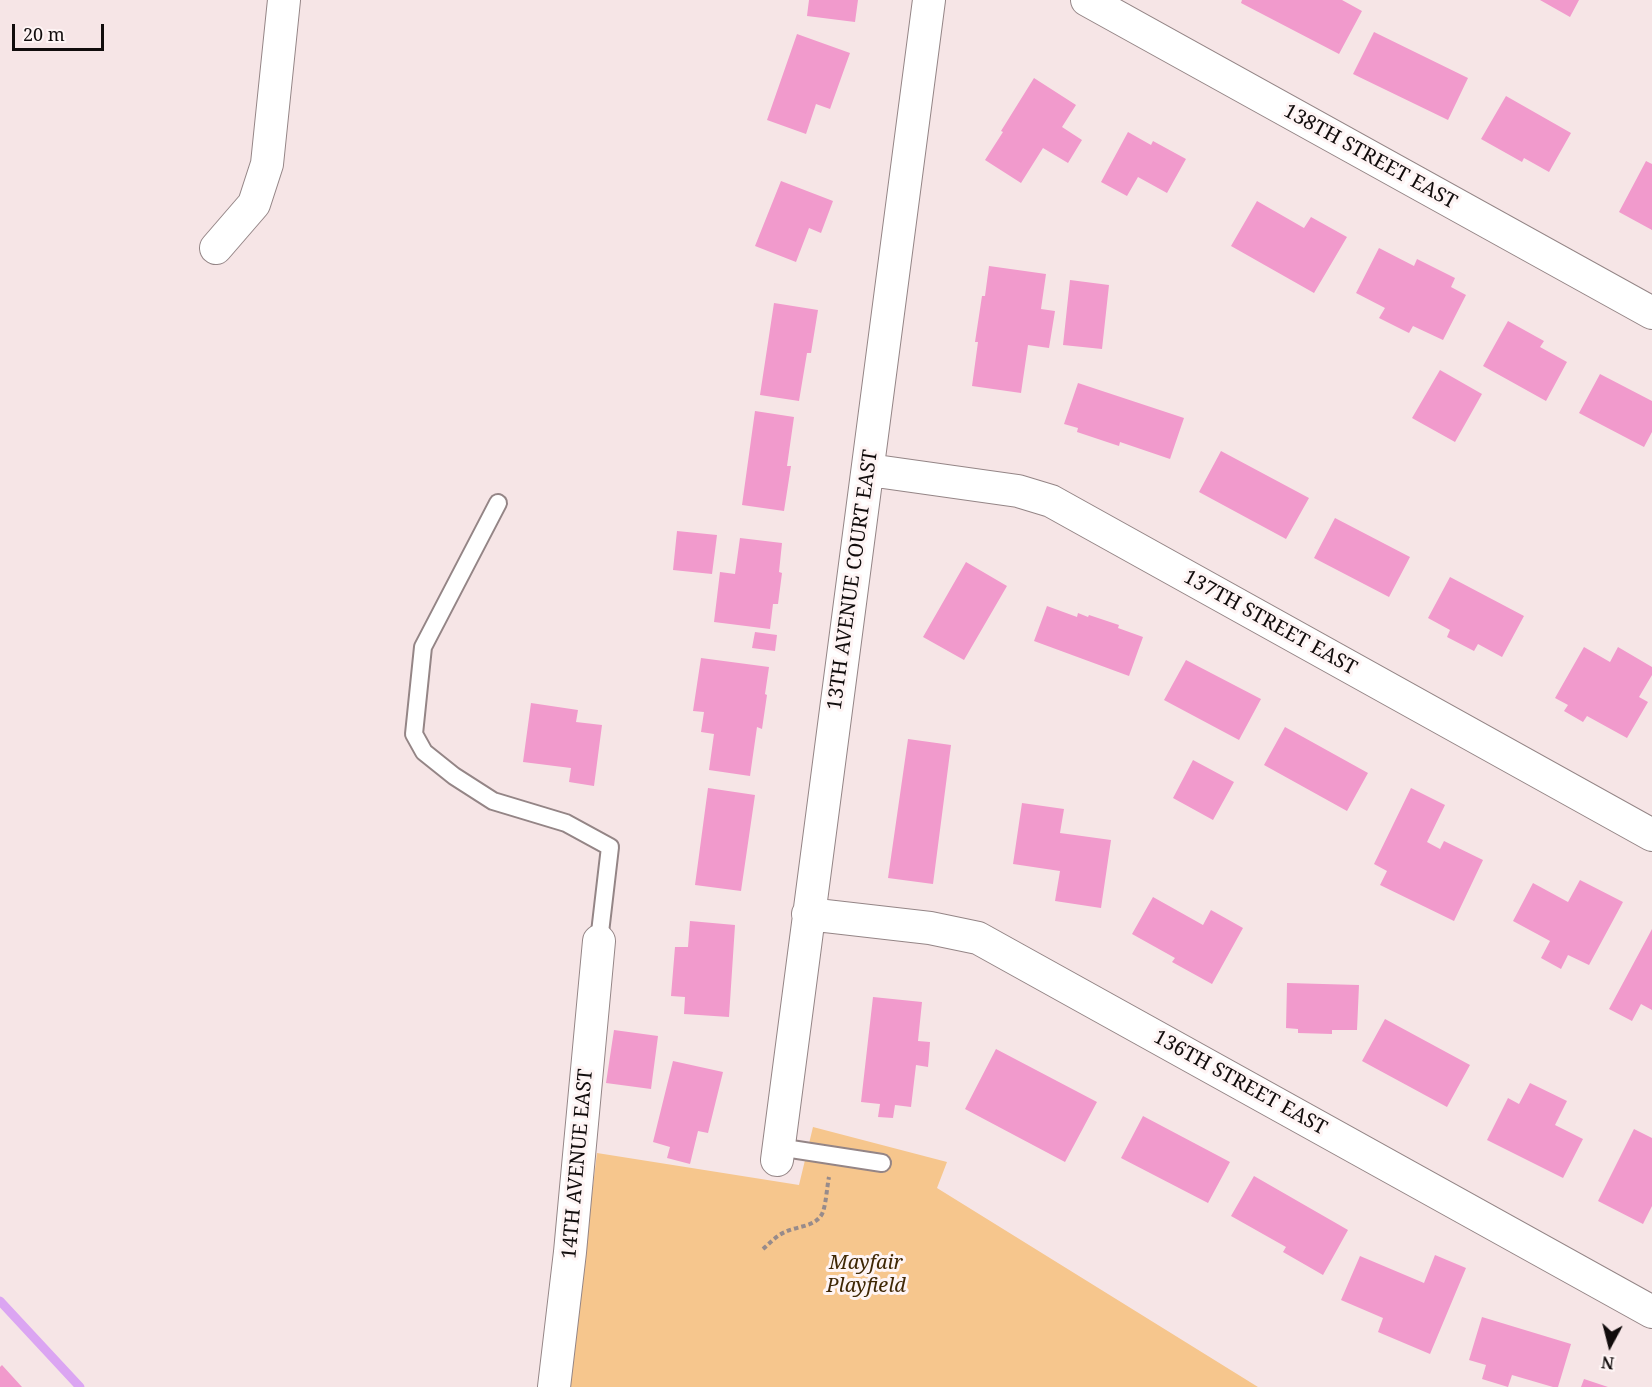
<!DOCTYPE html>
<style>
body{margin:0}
#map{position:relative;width:1652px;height:1387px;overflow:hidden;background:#f6e5e6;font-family:"Noto Serif",serif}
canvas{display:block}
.north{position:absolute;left:1580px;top:1315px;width:60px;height:60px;-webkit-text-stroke:4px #fef4f4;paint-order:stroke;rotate:187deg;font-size:16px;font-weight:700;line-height:24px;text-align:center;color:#110c0c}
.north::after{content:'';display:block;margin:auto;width:21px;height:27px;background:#110c0c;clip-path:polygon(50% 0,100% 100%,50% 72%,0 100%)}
.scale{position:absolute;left:12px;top:24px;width:92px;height:27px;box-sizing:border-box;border:3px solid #110c0c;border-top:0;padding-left:8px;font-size:18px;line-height:21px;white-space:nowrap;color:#110c0c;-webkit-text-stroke:4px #fef4f4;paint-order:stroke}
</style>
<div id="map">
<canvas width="1652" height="1387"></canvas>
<div class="north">N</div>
<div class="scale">20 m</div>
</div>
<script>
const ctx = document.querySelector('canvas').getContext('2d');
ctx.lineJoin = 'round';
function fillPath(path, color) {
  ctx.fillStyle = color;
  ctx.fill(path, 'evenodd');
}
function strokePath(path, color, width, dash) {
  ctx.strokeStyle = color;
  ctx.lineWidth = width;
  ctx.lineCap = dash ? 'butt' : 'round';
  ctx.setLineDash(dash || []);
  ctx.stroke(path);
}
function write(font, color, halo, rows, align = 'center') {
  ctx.font = font + ' "Noto Serif",serif';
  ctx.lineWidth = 6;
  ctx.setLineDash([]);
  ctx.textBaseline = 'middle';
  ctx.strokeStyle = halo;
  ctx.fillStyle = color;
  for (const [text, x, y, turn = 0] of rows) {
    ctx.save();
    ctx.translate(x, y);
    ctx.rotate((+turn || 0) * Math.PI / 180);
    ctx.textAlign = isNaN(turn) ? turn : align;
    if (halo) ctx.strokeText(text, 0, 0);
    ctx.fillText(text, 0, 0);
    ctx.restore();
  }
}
const green = new Path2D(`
 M813 1127 947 1162 937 1188 1258 1387H568L597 1153 799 1185Z`);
const stream = new Path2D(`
 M0 1301 80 1387`);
const building = new Path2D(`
 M809 0H858L855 22 807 16Z
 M1242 0H1342L1362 11 1339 54 1241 3Z
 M1540 0H1579L1570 17Z
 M1374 32 1468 78 1448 120 1353 74Z
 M797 34 850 53 830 109 816 104 806 134 767 120Z
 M1034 78 1076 105 1062 127 1082 140 1068 163 1043 148 1021 183 985 160 1003 132 1001 131Z
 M1506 96 1571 133 1549 172 1524 158 1522 162 1481 139Z
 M1128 132 1151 145 1153 141 1186 159 1167 193 1138 177 1127 196 1101 182Z
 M1646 161 1652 164V230L1619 212Z
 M781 181 833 201 821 233 809 228 796 262 755 246Z
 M1257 201 1304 228 1311 217 1347 237 1314 293 1231 246Z
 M1379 248 1414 266 1417 259 1455 278 1451 287 1466 295 1443 340 1413 326 1409 333 1379 318 1385 308 1356 293Z
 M989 266 1046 274 1041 309 1055 311 1049 348 1028 345 1021 393 972 386 978 342H975L982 296H985Z
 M1070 280 1109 285 1102 349 1063 345Z
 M774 303 818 310 811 353H807L799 401 760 395Z
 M1508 321 1544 341 1540 347 1567 362 1546 401 1483 366Z
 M1440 370 1482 394 1455 442 1412 418Z
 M1600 374 1652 401V432L1644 447 1579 413Z
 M1078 383 1184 418 1170 459 1120 442 1119 446 1077 432 1078 428 1064 424Z
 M755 411 794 417 787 466H791L784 511 742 505Z
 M1221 451 1309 498 1286 539 1199 492Z
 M1335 518 1410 557 1389 597 1314 558Z
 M677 531 717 535 712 574 673 570Z
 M740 538 782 543 779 572 782 573 778 604H773L770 629 714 622 720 572 735 574Z
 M966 562 1007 586 964 660 923 637Z
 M1450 577 1524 616 1502 657 1478 644 1474 651 1447 637 1450 630 1428 618Z
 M1047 606 1077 617 1078 613 1088 617 1089 615 1119 625 1118 628 1143 637 1129 676 1034 641Z
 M755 632 777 635 775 651 752 648Z
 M1584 647 1610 662 1618 647 1652 667V675L1639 697 1648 702 1627 738 1587 716 1583 722 1564 711 1568 705 1555 698Z
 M701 658 769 667 765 694 767 695 762 729 757 727 750 776 709 770 714 734 701 732 704 712 693 711Z
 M1186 660 1261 699 1239 740 1164 700Z
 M531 703 578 710 576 722 602 725 594 786 569 782 571 768 523 762Z
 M1285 727 1368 773 1347 811 1264 765Z
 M908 739 951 745 933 884 888 878Z
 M1193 760 1234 782 1213 820 1173 798Z
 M708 788 755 795 741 891 695 885Z
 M1411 788 1445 805 1427 842 1440 849 1444 841 1483 860 1454 921 1380 885 1387 871 1374 864Z
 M1022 803 1064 809 1060 833 1111 840 1101 908 1055 901 1060 871 1013 864Z
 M1580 880 1623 902 1589 965 1568 955 1561 969 1541 958 1550 941 1513 921 1533 883 1568 902Z
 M1153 897 1203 925 1211 910 1243 928 1212 984 1172 962 1175 958 1132 934Z
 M690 921 735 925 729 1017 684 1014 685 997 671 996 675 947H688Z
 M1652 929V1010L1641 1004 1632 1021 1609 1009Z
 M1287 983 1359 985 1357 1030H1332V1034L1298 1033V1029L1286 1028Z
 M873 997 922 1002 918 1041 930 1042 928 1067 916 1065 911 1107 895 1105 893 1118 878 1117 880 1104 861 1102Z
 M1385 1019 1470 1065 1447 1107 1362 1061Z
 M614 1030 658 1036 651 1089 606 1083Z
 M996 1049 1097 1102 1065 1162 965 1109Z
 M673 1061 723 1072 708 1133 698 1131 690 1164 667 1158 670 1147 653 1142Z
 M1530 1083 1567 1101 1555 1125 1583 1139 1563 1178 1487 1140 1508 1098 1519 1104Z
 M1143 1116 1230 1162 1208 1203 1121 1158Z
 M1634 1129 1652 1138V1206L1643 1224 1598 1201Z
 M1254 1176 1348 1230 1323 1275 1283 1252 1286 1247 1231 1216Z
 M1435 1255 1466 1268 1430 1354 1378 1332 1383 1318 1341 1300 1360 1256 1424 1283Z
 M1482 1317 1571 1344 1558 1387H1553L1512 1375 1508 1387 1482 1379 1486 1365 1469 1360Z
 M2 1365 22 1387H0V1367Z
 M1584 1379 1608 1387H1581Z`);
const path = new Path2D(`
 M763 1249C770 1243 776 1236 785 1232 797 1226 815 1227 822 1214 826 1206 827 1186 829 1177`);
const lane = new Path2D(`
 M498 503 423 647 414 734 424 752 454 776 493 801 566 823 610 847 599 941
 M778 1147 882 1163`);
const street = new Path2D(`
 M1087 0 1652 313
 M216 248 254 204 267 164 284 0
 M869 470 1018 491 1051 501 1652 835
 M808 914 930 928 978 938 1652 1312
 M777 1160 929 0
 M554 1387 570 1252 599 941`);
const streetNames = [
 ["138TH STREET EAST",1370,157,29],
 ["13TH AVENUE COURT EAST",853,580,-82],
 ["137TH STREET EAST",1270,623,29],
 ["136TH STREET EAST",1240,1083,29],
 ["14TH AVENUE EAST",578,1164,-85]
];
const parkNames = [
 ["Mayfair",866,1263],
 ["Playfield",866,1286]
];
fillPath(green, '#f6c68d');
strokePath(stream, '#dba5f2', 9);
fillPath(building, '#f19acc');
strokePath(lane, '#948586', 20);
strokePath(street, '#948586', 34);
strokePath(path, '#978b8b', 4, [4.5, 3]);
strokePath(lane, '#fff', 16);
strokePath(street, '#fff', 32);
write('20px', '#110c0c', '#fef4f4', streetNames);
write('italic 20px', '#3f2704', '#fef4f4', parkNames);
</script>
